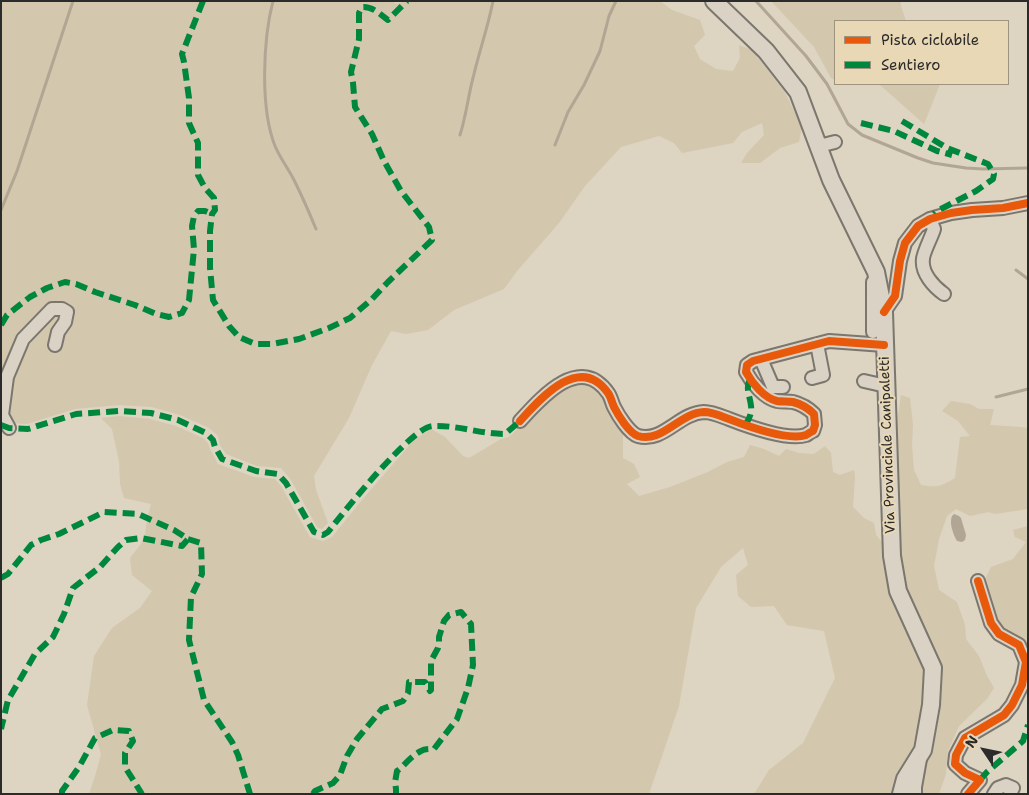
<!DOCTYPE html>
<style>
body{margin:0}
#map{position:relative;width:1029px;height:795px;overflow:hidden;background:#ddd4c1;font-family:"Shantell Sans",sans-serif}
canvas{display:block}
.frame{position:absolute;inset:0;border:2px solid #2b2b2b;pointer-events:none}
.legend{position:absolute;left:834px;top:20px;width:175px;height:65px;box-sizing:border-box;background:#e9d8b5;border:1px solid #9d937e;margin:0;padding:6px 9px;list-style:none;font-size:15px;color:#2b2b2b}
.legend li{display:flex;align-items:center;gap:10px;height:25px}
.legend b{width:25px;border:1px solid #9d937e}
.north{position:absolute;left:959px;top:725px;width:50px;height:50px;-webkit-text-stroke:4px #e9d8b5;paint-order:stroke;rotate:304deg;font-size:14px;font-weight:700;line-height:20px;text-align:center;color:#2b2b2b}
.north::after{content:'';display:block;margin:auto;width:18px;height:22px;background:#2b2b2b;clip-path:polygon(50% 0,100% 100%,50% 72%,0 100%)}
</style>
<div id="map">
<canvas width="1029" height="795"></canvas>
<div class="frame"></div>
<ul class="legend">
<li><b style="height:6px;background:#e8590c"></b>Pista ciclabile</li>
<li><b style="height:6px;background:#00873e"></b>Sentiero</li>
</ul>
<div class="north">N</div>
</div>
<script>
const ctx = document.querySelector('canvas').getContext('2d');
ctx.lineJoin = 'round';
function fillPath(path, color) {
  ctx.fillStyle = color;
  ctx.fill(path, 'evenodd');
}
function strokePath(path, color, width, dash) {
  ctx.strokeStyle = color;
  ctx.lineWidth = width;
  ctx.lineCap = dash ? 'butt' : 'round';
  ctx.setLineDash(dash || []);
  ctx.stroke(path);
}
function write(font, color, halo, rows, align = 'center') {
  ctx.font = font + ' "Shantell Sans",sans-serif';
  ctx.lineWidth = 4;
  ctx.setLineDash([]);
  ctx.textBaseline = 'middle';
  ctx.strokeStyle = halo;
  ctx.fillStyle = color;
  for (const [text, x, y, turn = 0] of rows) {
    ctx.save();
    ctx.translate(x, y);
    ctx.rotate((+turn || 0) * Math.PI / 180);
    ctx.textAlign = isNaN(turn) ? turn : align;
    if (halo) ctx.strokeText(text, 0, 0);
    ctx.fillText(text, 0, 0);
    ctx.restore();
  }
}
const green = new Path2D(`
 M1 1H392L396 4 405 1H660L672 10 700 20 705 35 694 46 700 59 716 69 733 71 740 58 739 45 752 50 784 91 802 126 799 142 780 148 760 163H741L747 153 764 135 762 123 742 132 733 143 682 153 674 143 659 136 621 147 585 186 559 223 517 271 504 289 454 310 428 330 406 334 391 331 372 365 349 418 314 476 316 490 328 523 322 529 317 527 291 480 281 468 257 466 226 454 220 445 218 436 209 428 180 415 152 407 119 405 75 409 27 424 10 423 1 419Z
 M771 1H901V6L906 21H835V80L831 78 814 47Z
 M879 84H940L924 124Z
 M580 381 598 388 623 431V458L634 464 640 477 627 484 639 496 670 487 708 472 727 462 744 457 750 445 764 449 779 456 786 449 799 453 814 454 825 446 831 453 833 472 840 475 854 470 855 477 853 507 864 518 874 523 876 535 882 542 887 540 927 670 925 705 918 747 896 794H754L769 770 803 743 835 678 824 631 787 625 774 606 751 607 738 596 736 575 748 565 743 548 721 567 696 608 679 706 649 794H89L96 773 101 754 87 705 94 656 112 628 140 608 152 591 132 575 130 558 141 544 145 535 147 519 151 504 124 498 120 484 119 461 112 429 101 418 119 416 150 419 176 426 203 438 208 443 210 449 218 464 254 477 275 479 281 486 310 537 323 541 332 537 362 500 413 441 431 429 445 437 463 456 469 458 501 439 509 437 556 391Z
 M901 395 910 398 913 425 912 445 914 470 921 485C937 488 942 486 955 478L960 437 970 436 958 421 942 411 951 401 970 404 979 409H994L990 425 1021 427 1028 428V509L995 514 988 512 970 516 956 509 947 516 939 539 934 566 939 590 957 602 965 625 966 639 979 656 987 676 994 688 987 699 959 726 948 751 946 774 939 794H919L936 706 902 590 896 459 897 422Z
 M1028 526V645L1018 637 1003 630 995 615 986 577 991 567 1013 559 1026 542 1015 537 1013 530Z`);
const water = new Path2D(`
 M954 514 959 516 961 518 966 535 965 540 962 542 957 541C953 534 949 523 952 516Z`);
const stream = new Path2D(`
 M273 1C263 40 260 108 275 146 280 158 288 168 294 180 302 196 309 212 316 229
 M756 1 806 56 827 84 848 124 862 135 918 158 933 163 966 168 983 169 1028 168
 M460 135C466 116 468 97 473 78 479 52 488 27 493 1
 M555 145 568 112 584 85 600 51 609 16 616 1
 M1 210 17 171 73 1
 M1016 270 1028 279
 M996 397 1028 389`);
const minor = new Path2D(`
 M819 146 835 142
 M930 219 934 229C932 236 923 253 923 259 921 273 934 287 944 294
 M884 312 895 296 900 261 905 243 918 226 930 219 951 213 972 210 1003 208 1028 203
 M873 332V282
 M761 359 773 387H783
 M812 378 823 375 817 344
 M864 381 886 386
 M520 421C541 398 580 353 608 393 611 397 612 403 614 407 618 415 629 433 638 436 663 443 679 413 704 412 712 412 721 416 729 419 747 426 788 441 806 435 808 434 810 432 813 431L815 425 814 414C808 408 801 404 793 402 788 401 782 402 777 401 764 398 752 383 746 372L747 365 753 361 829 341 884 345
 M9 428 2 415 7 377 23 339 52 309H62L67 312 65 322 58 332 55 345
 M915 794V787L920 759
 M968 794 980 780 965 773 955 764 956 755 965 738 1004 715 1012 705 1022 685 1026 662 1019 645 999 634 991 623 978 581
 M994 794 998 788 1006 785 1013 788 1010 794`);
const major = new Path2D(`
 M714 1 766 51 798 92 831 180 876 272 884 312 892 556 898 591 933 668 931 705 923 750 905 779 901 794`);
const quiet = new Path2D(`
 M203 1 182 54 184 62 189 98V123L198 143V175L205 188 214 198 215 210 212 214 210 231V268L213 300 229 326 239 337 255 344H272L299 339 329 328 350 318 372 299 388 282 432 240 429 227 401 191 384 161 372 134 355 107 353 83 351 72 359 39V13L362 7C372 6 380 14 388 20L407 1
 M902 121 947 148 988 164 994 174 993 179 976 191 937 211 934 214
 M861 123 894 131 937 151 952 155
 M1 325 7 315 30 297 47 288 65 282 76 284 95 292 135 305 156 314 169 317 182 313 189 300 194 249 192 226 194 216 198 211H205L212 214
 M1 425 9 428 28 429 76 414 119 411 151 413 178 420 206 433 213 440 215 447 222 459 256 471 278 474 286 483 314 532 323 535 328 532C343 513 412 426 433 426 457 425 481 434 505 434L520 421
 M745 425C760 406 742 394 750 379
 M188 539 201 543 202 574 191 597 189 640 204 700 232 742 238 755 250 794
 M1 578 8 574 31 545 41 540 59 534 104 512 138 514 174 530 188 539 182 546 141 538 126 540 118 547 100 567 87 577 73 588 64 614 53 637 35 654 8 700 1 729
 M980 780 987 772 1023 741 1028 725
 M62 794V791L79 767 95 738 113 730 129 731 133 741 125 753V767L142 794
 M313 794 315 791 333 783 340 775 347 756 357 739 382 709 403 701 408 693 409 682H425L430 691 431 690V661L438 648 439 644V637L444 621 449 615 461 612 471 624 473 665 468 688 457 719 434 749C429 749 424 749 421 751 411 756 405 765 397 771L395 782 396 789V794`);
const cycleway = new Path2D(`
 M884 312 895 296 900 261 905 243 918 226 930 219 951 213 972 210 1003 208 1028 203
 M520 421C541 398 580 353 608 393 611 397 612 403 614 407 618 415 629 433 638 436 663 443 679 413 704 412 712 412 721 416 729 419 747 426 788 441 806 435 808 434 810 432 813 431L815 425 814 414C808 408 801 404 793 402 788 401 782 402 777 401 764 398 752 383 746 372L747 365 753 361 829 341 884 345
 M968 794 980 780 965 773 955 764 956 755 965 738 1004 715 1012 705 1022 685 1026 662 1019 645 999 634 991 623 978 581`);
const streetNames = [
 ["Via Provinciale Canipaletti",888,445,-92]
];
fillPath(green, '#d3c7ae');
fillPath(water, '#b1a693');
strokePath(stream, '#b1a693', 3);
strokePath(minor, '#7b776e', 16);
strokePath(major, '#7b776e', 20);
strokePath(minor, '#d9d2c5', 12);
strokePath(major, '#d9d2c5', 16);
strokePath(quiet, '#00873e', 6, [12, 6]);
strokePath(cycleway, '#e8590c', 8);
write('14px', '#2b2b2b', '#e9d8b5', streetNames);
</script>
